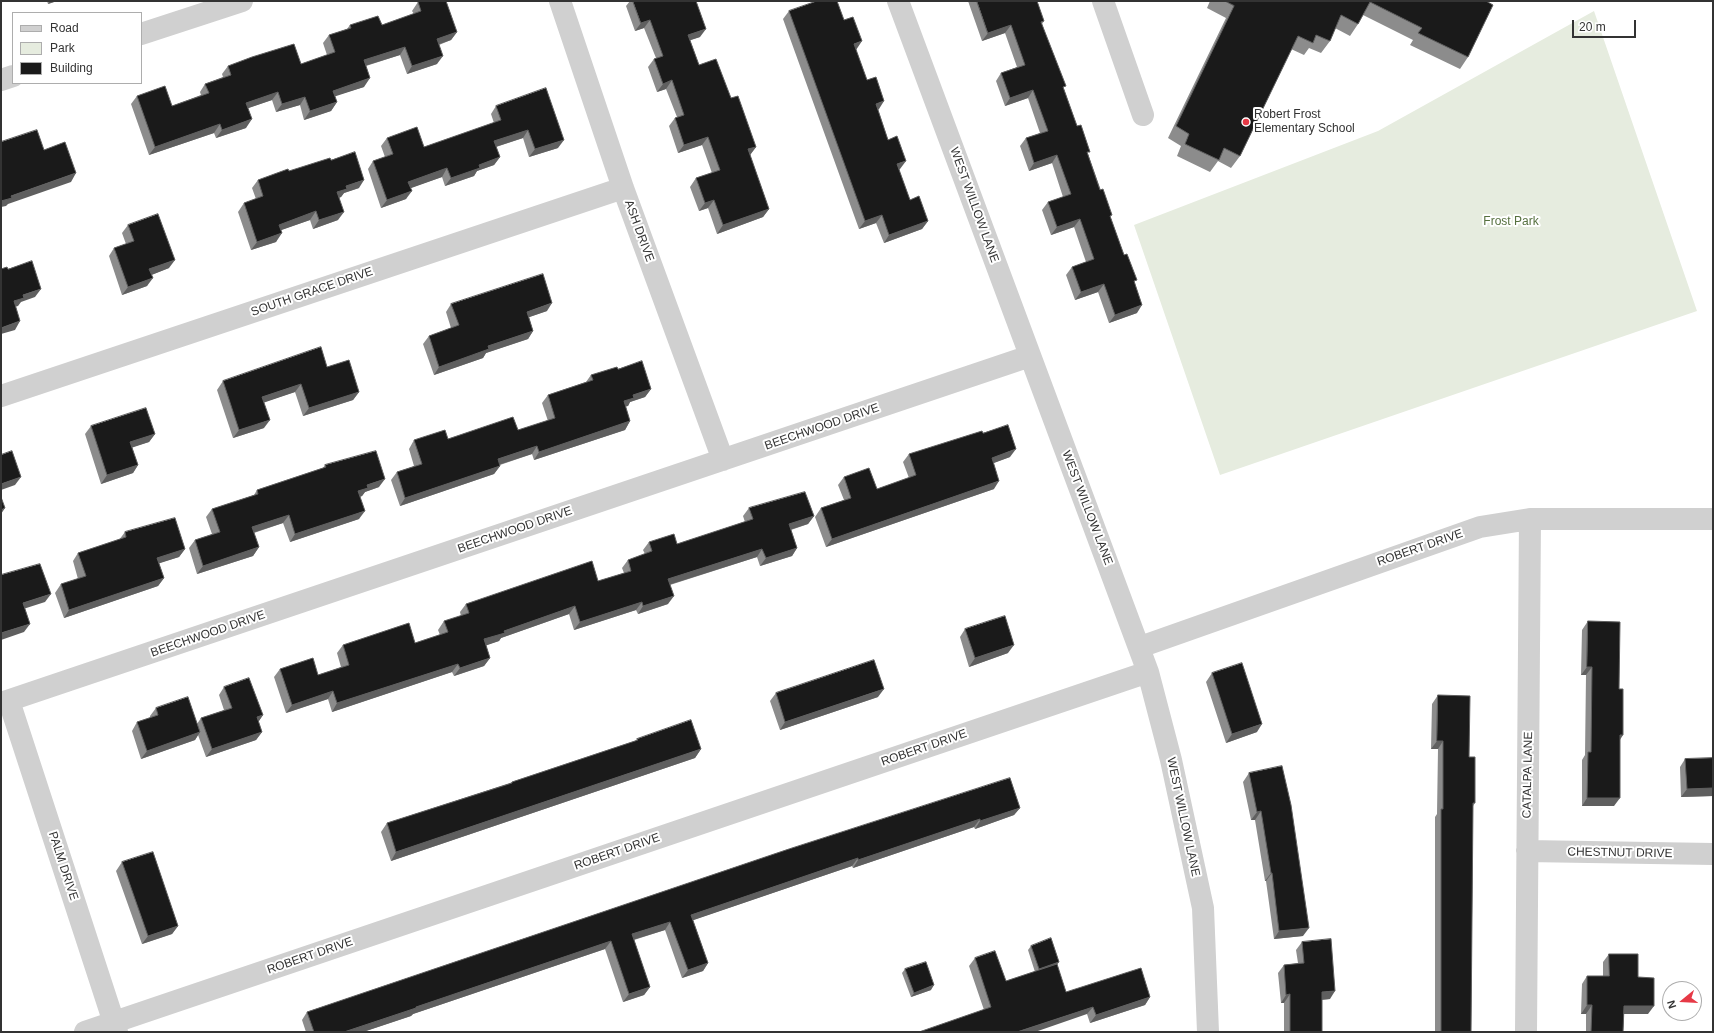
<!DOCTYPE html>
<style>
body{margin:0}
#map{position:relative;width:1714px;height:1033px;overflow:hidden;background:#fff;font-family:Arial,sans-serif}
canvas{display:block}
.frame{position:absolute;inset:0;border:2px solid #333;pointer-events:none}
.legend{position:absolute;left:12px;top:12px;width:130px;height:72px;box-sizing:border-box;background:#fff;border:1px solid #adadad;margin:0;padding:5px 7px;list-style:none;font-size:12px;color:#333}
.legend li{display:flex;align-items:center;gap:8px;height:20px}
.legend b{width:20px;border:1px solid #adadad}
.north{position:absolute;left:1662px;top:981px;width:40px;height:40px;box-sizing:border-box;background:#fff;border:1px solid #adadad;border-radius:50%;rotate:252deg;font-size:11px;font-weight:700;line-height:16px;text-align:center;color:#333}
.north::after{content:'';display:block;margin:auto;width:14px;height:18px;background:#e63946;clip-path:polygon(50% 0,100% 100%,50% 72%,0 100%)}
.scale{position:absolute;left:1572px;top:20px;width:64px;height:18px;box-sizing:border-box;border:2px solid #333;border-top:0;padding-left:5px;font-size:12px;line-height:14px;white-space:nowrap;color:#333;-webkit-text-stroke:3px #fff;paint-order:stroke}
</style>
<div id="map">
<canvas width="1714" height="1033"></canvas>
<div class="frame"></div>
<ul class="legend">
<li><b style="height:5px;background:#d0d0d0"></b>Road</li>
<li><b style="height:11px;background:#e6ecdf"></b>Park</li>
<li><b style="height:11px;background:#1a1a1a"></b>Building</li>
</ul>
<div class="north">N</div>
<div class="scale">20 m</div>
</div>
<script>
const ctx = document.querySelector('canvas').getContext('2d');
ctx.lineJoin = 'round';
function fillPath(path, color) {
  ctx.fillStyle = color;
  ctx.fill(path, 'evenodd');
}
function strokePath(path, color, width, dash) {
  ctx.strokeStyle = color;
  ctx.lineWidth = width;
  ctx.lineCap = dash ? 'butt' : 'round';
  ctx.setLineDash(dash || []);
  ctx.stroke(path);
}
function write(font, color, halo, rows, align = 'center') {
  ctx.font = font + ' Arial,sans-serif';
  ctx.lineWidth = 4;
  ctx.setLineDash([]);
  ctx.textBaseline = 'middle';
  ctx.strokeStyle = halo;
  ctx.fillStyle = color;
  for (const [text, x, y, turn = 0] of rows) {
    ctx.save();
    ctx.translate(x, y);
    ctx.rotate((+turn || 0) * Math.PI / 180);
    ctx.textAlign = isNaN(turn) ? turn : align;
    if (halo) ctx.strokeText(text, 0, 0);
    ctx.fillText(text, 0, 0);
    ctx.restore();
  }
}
const green = new Path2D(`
 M1594 11 1697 311 1220 475 1134 225 1378 131Z`);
const minor = new Path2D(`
 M560 1 623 188 723 460
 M898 1 1148 672 1171 760 1203 908 1208 1032
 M1103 1 1143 115
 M141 34 242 1
 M1 80 13 76
 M1 396 623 188
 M1140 647 1480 527 1530 519H1713
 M9 701 117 1032
 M1 703 1030 356
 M1527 851 1713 854
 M85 1032 1148 672
 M1526 1032 1530 519`);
const wall = new Path2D(`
 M47 1H57L48 4Z
 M630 1H696L700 37 690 40 699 65 731 98 756 147 750 155 769 209 763 217 717 234 708 208 699 211 690 187 696 178 712 173 702 145 678 153 669 126 675 118 677 117 666 89 657 92 648 67 654 59 656 58 644 28 635 31 626 6Z
 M968 1H1037L1044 21 1042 24 1064 89 1077 126 1088 154 1124 255 1135 283 1137 313 1109 323 1098 292 1075 300 1066 275 1072 267 1086 262 1074 227 1051 235 1042 210 1048 202 1063 197 1052 163 1029 171 1020 146 1026 138 1040 133 1028 98 1005 106 996 81 1001 73 1017 67 1005 33 982 41Z
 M1210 1H1486L1468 57 1460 69 1410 45 1413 40 1363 15 1358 24 1350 36 1335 28 1330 41 1321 53 1309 48 1304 55 1291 49 1240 156 1231 168 1218 161 1210 172 1177 156 1181 146 1168 138 1226 18 1207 8Z
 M418 2 457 32 451 40 439 45 437 64 407 74 400 55 366 66 364 87 334 96 337 102 331 111 304 120 300 105 276 112 272 100 248 108 246 128 216 138 214 133 149 155 131 104 137 96 172 106 201 95 200 92 205 84 223 77 222 74 228 66 301 64 327 55 323 43 329 35 347 29 350 25H382L414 14 412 11Z
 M789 11 844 20 856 50 867 80 879 109 878 110 888 140 900 169 899 170 910 200 928 221 922 229 884 243 876 223 859 229 783 19Z
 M496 106 558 148 529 157 523 138 496 147 500 157 494 165 477 171 474 176 445 186 442 177 410 188 406 199 381 208 368 169 373 161 385 157 381 146 387 138 424 147 494 123 491 114Z
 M331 160 359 188 344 193 341 197 339 198 338 220 313 229 310 220 281 230 276 242 251 250 238 212 244 203 256 199 252 188 258 180Z
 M128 225 169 268 151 275 147 286 122 295 109 256 114 248 126 244 122 233Z
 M451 304 547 311 529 317 533 331 528 339 486 353 483 358 434 375 423 344 429 336 451 328 446 312Z
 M327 367 359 392 353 400 303 416 295 392 264 402V428L233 438 217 390 223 381Z
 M618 369 651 389 645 397 630 402 628 406H625L630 421 625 430 534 460 532 454 500 465V466L494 474 400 506 391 480 397 472 414 466 409 449 414 440 448 439 518 430 548 421 542 403 548 395 586 382 591 375Z
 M91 426 155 434 149 442 132 447 138 465 133 473 101 484 85 434Z
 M983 433 1010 457 993 463 994 489 826 547 815 517 821 508 844 500 838 485 844 477 877 489 909 478 903 462 909 454Z
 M325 465 379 487 365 492 362 496 360 497 359 519 290 542 283 523 254 533 259 547 253 556 197 574 189 548 195 540 212 534 206 517 212 509 254 495 257 490 323 468Z
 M749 508 814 516 808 524 791 530 797 548 792 556 760 566 757 557 670 585 668 604 638 614 636 610 574 630 569 614 501 638 499 641 486 645 490 658 484 666 454 676 452 672 332 712 328 699 286 713 274 677 280 669 318 675 341 667 337 653 343 645 415 643 440 635 438 630 444 621 461 616 460 612 466 604 598 581 624 573 622 568 628 560 645 554 643 550 649 542 677 544 745 522 743 516Z
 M125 532 185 549 179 557 159 563 164 578 158 586 64 618 55 593 61 584 78 579 73 561 78 553 119 540Z
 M1588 621 1620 739 1614 806H1582V760L1585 755 1586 675H1581L1582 630Z
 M965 629 1008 653 969 667 960 637Z
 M1212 673 1257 732 1226 743 1206 682Z
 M224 687 263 715 258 722 262 732 256 740 206 757 198 735 195 740 141 759 132 731 137 722 150 718V716L156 708 197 724 201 718 224 710 219 695Z
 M776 693 878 697 780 730 770 701Z
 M1438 695 1469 757 1475 803 1473 806 1471 1032H1435V817L1437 814 1438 749H1431L1432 704Z
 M637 739 701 749 695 758 391 861 381 832 387 823 510 783 512 782 635 741Z
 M1713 758V796L1681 797 1680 767 1685 759Z
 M1249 773 1303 936 1274 939 1266 881H1265L1255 820H1251L1243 782Z
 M1020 808 1014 815 975 829 974 827 853 868 852 866 693 920 708 963 703 971 682 978 665 930 634 940 650 987 644 995 623 1002 605 949 413 1014 411 1016 363 1032H306L302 1020 307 1012 789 849Z
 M122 862 178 926 172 934 142 944 116 871Z
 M1302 942 1330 999 1322 1000V1032H1284V1003H1281L1278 973 1284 965 1298 963 1296 950Z
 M1031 946 1057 965 1066 992 1150 997 1145 1005 1090 1023 1087 1014 984 1010 969 966 975 958 1006 981 1035 972 1028 950Z
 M1609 954 1638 977 1648 1014H1624L1623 1032H1586V1014H1581L1582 984 1587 976H1603V962Z
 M905 969 931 990 911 997 902 973Z`);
const shadedWall = new Path2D(`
 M50 1H57L48 4Z
 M650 20 644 28 635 31 641 23Z
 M1011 25 1005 33 982 41 988 33Z
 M706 29 700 37 682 43 688 35Z
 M457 32 451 40 431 47 437 39Z
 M862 41 856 50 848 53 854 44Z
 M405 47 400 55 358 68 364 60Z
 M443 56 437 64 407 74 412 66Z
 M370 78 364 87 327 99 333 91Z
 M672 80 666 89 657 92 663 84Z
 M1033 90 1028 98 1005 106 1010 98Z
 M278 92 272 100 240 111 246 103Z
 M305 97 300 105 276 112 282 104Z
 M884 101 879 109 870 112 876 104Z
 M337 102 331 111 304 120 310 111Z
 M252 119 246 128 216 138 222 130Z
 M220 124 214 133 149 155 155 147Z
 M528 130 523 138 489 149 494 141Z
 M708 137 702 145 678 153 684 145Z
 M564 140 558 148 529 157 535 149Z
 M756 147 750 155 748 149Z
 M1057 155 1052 163 1029 171 1034 163Z
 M500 157 494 165 477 171 474 176 445 186 451 178 479 165Z
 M906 161 900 169 891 172 897 164Z
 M447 168 442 177 403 191 408 182Z
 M76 173 71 182 8 204 6 206 1 207V201L11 196Z
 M364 180 359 188 344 193 341 197 331 200 337 192 346 186Z
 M412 191 406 199 381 208 387 200Z
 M714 200 708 208 699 211 705 203Z
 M769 209 763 217 717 234 723 225Z
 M316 211 310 220 273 233 279 225Z
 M344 212 338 220 313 229 319 220Z
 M882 215 876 223 859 229 865 221Z
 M1080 219 1074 227 1051 235 1057 227Z
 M928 221 922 229 884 243 889 235Z
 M282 233 276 242 251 250 257 242Z
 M175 260 169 268 144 278 149 269Z
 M153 278 147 286 122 295 128 287Z
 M1104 284 1098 292 1075 300 1081 292Z
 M41 289 35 297 21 302 18 306 8 309 14 301 23 295Z
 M552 303 547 311 521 320 527 312Z
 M1142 305 1137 313 1109 323 1115 315Z
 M20 321 15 330 1 334V328Z
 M533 331 528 339 486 353 483 358 434 375 439 367 488 346Z
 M301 384 295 392 257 405 262 397Z
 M651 389 645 397 630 402 628 406 618 409 624 401 633 395Z
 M359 392 353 400 303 416 309 408Z
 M270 420 264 428 233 438 239 430Z
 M630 421 625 430 534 460 539 452Z
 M155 434 149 442 125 450 130 442Z
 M537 446 532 454 492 467 498 459Z
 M1016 449 1010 457 986 466 992 458Z
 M138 465 133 473 101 484 107 475Z
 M500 466 494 474 400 506 405 498Z
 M21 477 15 485 1 490V484Z
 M385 479 379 487 365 492 362 496 352 499 358 491 367 485Z
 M999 481 994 489 826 547 832 539Z
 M5 508 1 514V510Z
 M365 511 359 519 290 542 295 534Z
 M289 515 283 523 246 535 252 527Z
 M814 516 808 524 783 532 789 524Z
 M259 547 253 556 197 574 203 566Z
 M797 548 792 556 760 566 766 558Z
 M185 549 179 557 151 566 157 558Z
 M762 549 757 557 662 587 668 579Z
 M164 578 158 586 64 618 69 610Z
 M51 594 45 602 17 611 23 603Z
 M674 596 668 604 638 614 643 606Z
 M642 602 636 610 574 630 580 622Z
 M575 606 569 614 501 638 499 641 479 648 484 639 504 631Z
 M30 624 24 632 1 640V633Z
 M1014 645 1008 653 969 667 975 658Z
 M490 658 484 666 454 676 460 668Z
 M458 664 452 672 332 712 337 703Z
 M1587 667H1592L1586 675H1581Z
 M884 689 878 697 780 730 785 722Z
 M333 691 328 699 286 713 292 705Z
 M263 715 257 724V717Z
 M1262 724 1257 732 1226 743 1232 734Z
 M200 732 195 740 141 759 147 751Z
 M262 732 256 740 206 757 212 749Z
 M1620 735H1623L1618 743Z
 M1437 741H1443L1438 749H1431Z
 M701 749 695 758 391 861 396 852Z
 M1713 788V796L1681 797 1687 789Z
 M1587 798H1620L1614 806H1582Z
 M1020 808 1014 815 975 829 980 821Z
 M1261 811 1255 820H1251L1257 812Z
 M980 819 974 827 853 868 858 860Z
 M858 858 852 866 685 923 691 915Z
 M1271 873H1272L1266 881H1265Z
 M670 922 665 930 626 942 632 934Z
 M178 926 172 934 142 944 148 936Z
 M1309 928 1303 936 1274 939 1279 931Z
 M611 941 605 949 413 1014 411 1016 363 1032H344L416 1007Z
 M1059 962 1056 966 1036 973 1039 969Z
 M708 963 703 971 682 978 688 970Z
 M934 985 931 990 911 997 914 993Z
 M650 987 644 995 623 1002 629 994Z
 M1335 991 1330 999 1317 1000 1322 992Z
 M1290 994 1284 1003H1281L1286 995Z
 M1150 997 1145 1005 1090 1023 1096 1015Z
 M1587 1005H1592L1586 1014H1581Z
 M1624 1006H1654L1648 1014H1618Z
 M1093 1007 1087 1014 1035 1032H1017Z`);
const building = new Path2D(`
 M422 1H446L457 32 437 39 443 56 412 66 405 47 364 60 370 78 333 91 337 102 310 111 305 97 282 104 278 92 246 103 252 119 222 130 220 124 155 147 137 96 165 86 172 106 209 93 205 84 231 75 228 66 252 57 294 44 301 64 335 52 329 35 351 28 350 25 378 16 382 25 421 11 418 2Z
 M633 1H696L706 29 688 35 699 65 716 59 731 98 738 96 756 147 748 149 769 209 723 225 714 200 705 203 696 178 720 170 708 137 684 145 675 118 684 115 672 80 663 84 654 59 663 56 650 20 641 23Z
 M817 1H837L844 20 853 17 862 41 854 44 867 80 876 77 884 101 876 104 888 140 897 136 906 161 897 164 910 200 919 196 928 221 889 235 882 215 865 221 789 11Z
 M977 1H1037L1044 21 1041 22 1066 86 1063 87 1077 126 1081 125 1090 152H1087L1100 190 1103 189 1112 215 1110 216 1124 255 1127 254 1137 280 1134 281 1142 305 1115 315 1104 284 1081 292 1072 267 1094 259 1080 219 1057 227 1048 202 1071 194 1057 155 1034 163 1026 138 1048 131 1033 90 1010 98 1001 73 1025 65 1011 25 988 33Z
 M1225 1H1486L1493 5 1468 57 1418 33 1422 28 1370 2 1358 24 1341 15 1330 41 1316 35 1313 43 1298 36 1240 156 1224 148 1219 160 1185 144 1189 134 1176 126 1234 6Z
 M546 88 564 140 535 149 528 130 494 141 500 157 479 165 480 168 451 178 447 168 408 182 412 191 387 200 373 161 393 154 387 138 417 127 424 147 501 120 496 106Z
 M37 130 44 150 65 142 76 173 11 196 12 198 1 201V142Z
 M355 152 364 180 346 186 347 189 337 192 344 212 319 220 316 211 279 225 282 233 257 242 244 203 263 196 258 180 288 169 289 171 330 158 331 160Z
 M158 214 175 260 149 269 153 278 128 287 114 248 134 241 128 225Z
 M32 261 41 289 23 295 24 298 14 301 20 321 1 328V269L7 267 8 269Z
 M543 274 552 303 527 312 533 331 488 346 489 349 439 367 429 336 459 325 451 304Z
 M321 347 327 367 349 360 359 392 309 408 301 384 262 397 270 420 239 430 223 381Z
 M642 361 651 389 633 395 634 398 624 401 630 421 539 452 537 446 498 459 500 466 405 498 397 472 422 464 414 440 445 430 448 439 513 417 518 430 555 418 548 395 593 380 591 375 617 367 618 369Z
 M146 408 155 434 130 442 138 465 107 475 91 426Z
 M1008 425 1016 449 992 458 999 481 832 539 821 508 851 498 844 477 869 468 877 489 916 475 909 454 982 431 983 433Z
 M12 451 21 477 1 484V455Z
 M376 451 385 479 367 485 368 488 358 491 365 511 295 534 289 515 252 527 259 547 203 566 195 540 220 532 212 509 258 494 257 490 326 467 325 465Z
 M805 492 814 516 789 524 797 548 766 558 762 549 668 579 674 596 643 606 642 602 580 622 575 606 504 631 505 633 484 639 490 658 460 668 458 664 337 703 333 691 292 705 280 669 313 658 318 675 349 665 343 645 409 623 415 643 448 632 444 621 469 613 466 604 592 561 598 581 631 571 628 560 652 551 649 542 674 534 677 544 753 519 749 508Z
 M1 497 5 508 1 510Z
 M175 518 185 549 157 558 164 578 69 610 61 584 86 576 78 553 126 537 125 532Z
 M40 564 51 594 23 603 30 624 1 633V575Z
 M1005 616 1014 645 975 658 965 629Z
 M1588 621 1620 622 1619 689H1623V735H1620V798H1587L1588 752H1591L1592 667H1587Z
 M874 660 884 689 785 722 776 693Z
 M1242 663 1262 724 1232 734 1212 673Z
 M249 678 263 715 257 717 262 732 212 749 201 718 232 708 224 687Z
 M1438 695 1470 696 1469 757H1475V803H1473L1471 1032H1441V809H1443V741H1437Z
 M188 697 200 732 147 751 137 722 158 715 156 708Z
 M691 720 701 749 396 852 387 823 512 783V782L638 740 637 739Z
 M1713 758V788L1687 789 1685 759Z
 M1282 766 1291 805 1309 928 1279 931 1272 873H1271L1261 811 1257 812 1249 773Z
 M1010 778 1020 808 980 821V819L858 860V858L691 915 708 963 688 970 670 922 632 934 650 987 629 994 611 941 416 1007V1008L344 1032H314L307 1012 789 849Z
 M153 852 178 926 148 936 122 862Z
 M1051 938 1059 962 1039 969 1031 946Z
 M1331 939 1335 991 1322 992V1032H1290V994L1286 995 1284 965 1304 963 1302 942Z
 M995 951 1006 981 1057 964 1066 992 1141 968 1150 997 1096 1015 1093 1007 1017 1032H919L991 1007 975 958Z
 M1609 954H1638V977L1654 978V1006H1624L1623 1032H1591L1592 1005H1587V976H1609Z
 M926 962 934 985 914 993 905 969Z`);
const markers = [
 [1246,122,4,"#e63946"]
];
const poiNames = [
 ["Robert Frost",1254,115],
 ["Elementary School",1254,129]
];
const streetNames = [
 ["WEST WILLOW LANE",974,205,70],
 ["ASH DRIVE",639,231,70],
 ["SOUTH GRACE DRIVE",312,292,-19],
 ["BEECHWOOD DRIVE",822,427,-19],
 ["WEST WILLOW LANE",1087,508,69],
 ["BEECHWOOD DRIVE",515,530,-19],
 ["ROBERT DRIVE",1420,548,-19],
 ["BEECHWOOD DRIVE",208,634,-19],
 ["ROBERT DRIVE",924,748,-19],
 ["CATALPA LANE",1528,775,-89],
 ["WEST WILLOW LANE",1183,817,78],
 ["ROBERT DRIVE",617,852,-19],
 ["CHESTNUT DRIVE",1620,853,1],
 ["PALM DRIVE",63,866,72],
 ["ROBERT DRIVE",310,956,-19]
];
const parkNames = [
 ["Frost Park",1511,222]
];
fillPath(green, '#e6ecdf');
strokePath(minor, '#d0d0d0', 22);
fillPath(wall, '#8c8c8c');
fillPath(shadedWall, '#5f5f5f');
fillPath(building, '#1a1a1a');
strokePath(building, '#5f5f5f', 1);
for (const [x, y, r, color] of markers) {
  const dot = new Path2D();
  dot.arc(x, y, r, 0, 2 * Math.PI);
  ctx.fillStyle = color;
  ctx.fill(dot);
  strokePath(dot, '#fff', 1.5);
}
write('12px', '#333', '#fff', poiNames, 'left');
write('12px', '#333', '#fff', streetNames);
write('12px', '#56703f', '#fff', parkNames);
</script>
